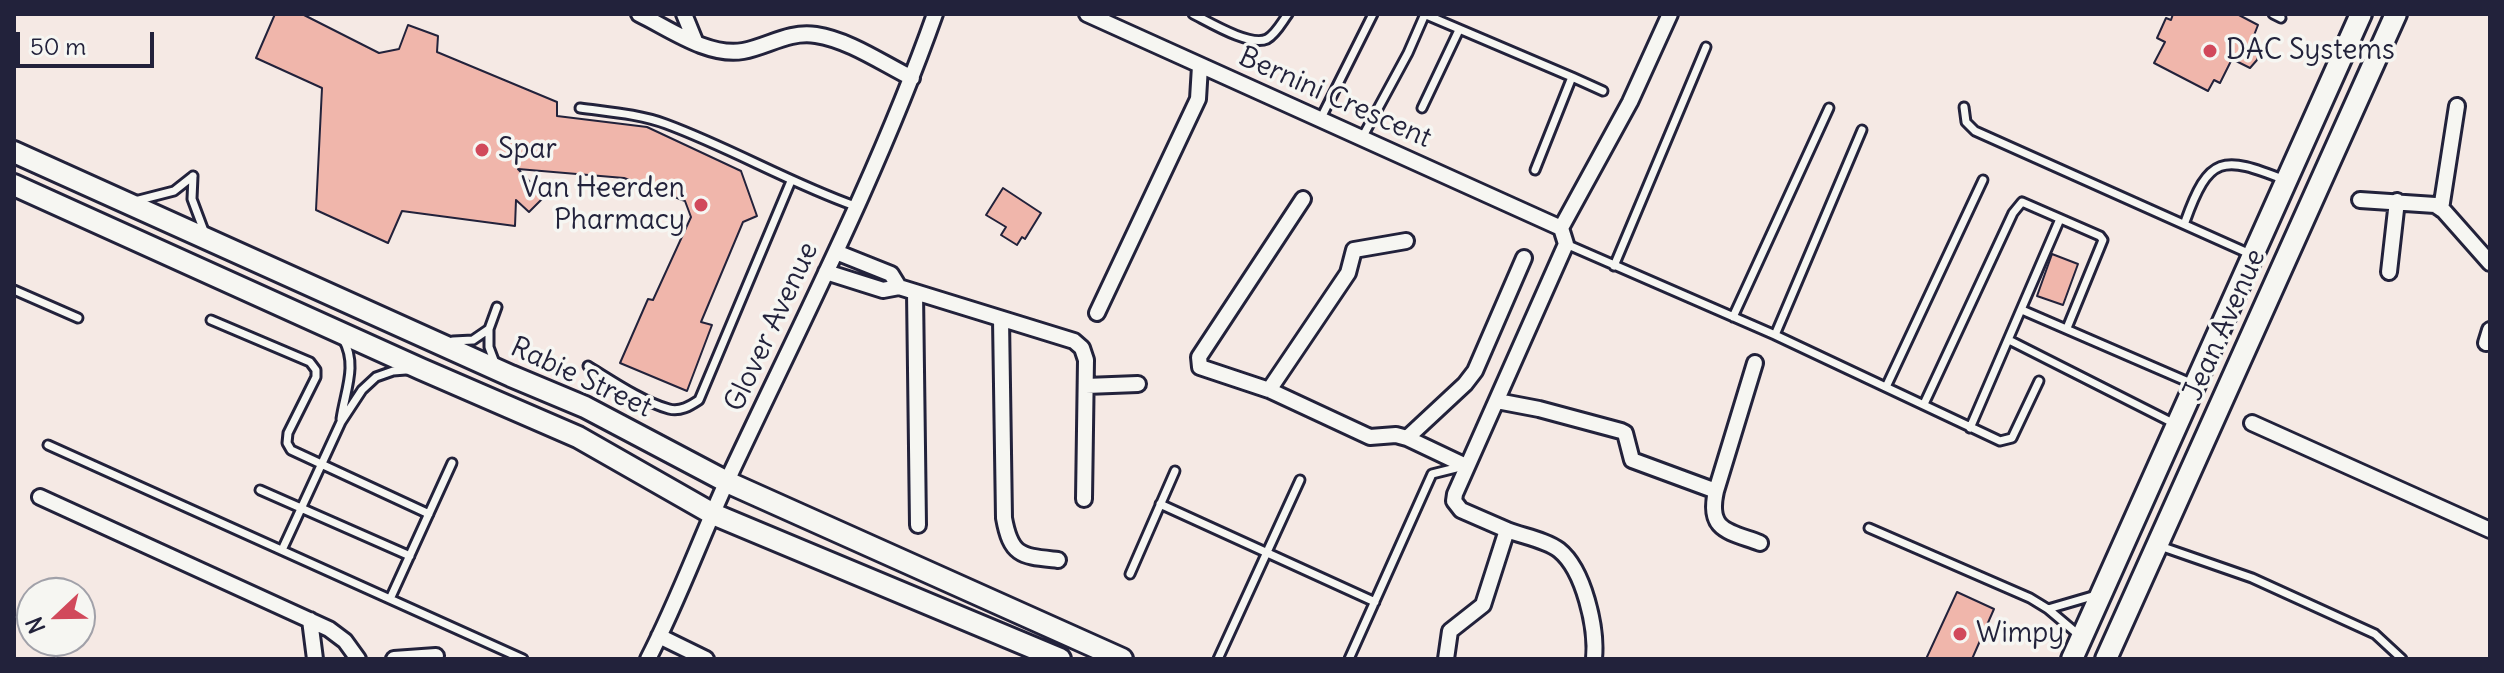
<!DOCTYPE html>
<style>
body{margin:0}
#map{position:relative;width:2504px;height:673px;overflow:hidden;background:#f5e9e4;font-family:Delius,sans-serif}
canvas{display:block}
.frame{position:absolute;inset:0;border:16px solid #22223b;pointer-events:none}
.north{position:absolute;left:16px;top:577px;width:80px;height:80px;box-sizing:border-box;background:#f6f6f2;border:2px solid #a1a1a9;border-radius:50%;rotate:248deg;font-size:22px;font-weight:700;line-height:32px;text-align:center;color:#22223b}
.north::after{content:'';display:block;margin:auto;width:28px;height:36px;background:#d1495b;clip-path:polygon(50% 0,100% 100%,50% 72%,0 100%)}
.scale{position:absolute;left:16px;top:32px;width:138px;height:36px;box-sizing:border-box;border:4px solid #22223b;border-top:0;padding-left:10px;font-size:24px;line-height:28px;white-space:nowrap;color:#22223b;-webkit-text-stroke:6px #f6f6f2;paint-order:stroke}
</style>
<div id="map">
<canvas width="2504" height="673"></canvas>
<div class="frame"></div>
<div class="north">N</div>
<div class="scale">50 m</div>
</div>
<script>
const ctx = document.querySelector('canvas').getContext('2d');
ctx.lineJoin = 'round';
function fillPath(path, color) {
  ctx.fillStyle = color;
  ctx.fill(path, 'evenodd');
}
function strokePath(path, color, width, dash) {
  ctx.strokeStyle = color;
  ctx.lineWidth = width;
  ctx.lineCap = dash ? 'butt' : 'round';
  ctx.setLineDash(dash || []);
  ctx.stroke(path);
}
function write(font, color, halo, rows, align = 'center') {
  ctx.font = font + ' Delius,sans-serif';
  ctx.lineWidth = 7;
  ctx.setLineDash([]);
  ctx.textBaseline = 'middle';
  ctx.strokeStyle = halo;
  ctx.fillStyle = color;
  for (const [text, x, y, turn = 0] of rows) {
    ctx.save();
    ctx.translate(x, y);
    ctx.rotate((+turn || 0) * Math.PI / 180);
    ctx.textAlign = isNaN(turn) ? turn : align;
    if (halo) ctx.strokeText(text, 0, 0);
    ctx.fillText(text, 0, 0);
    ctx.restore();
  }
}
const building = new Path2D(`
 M275 14H302L379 53 399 49 408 25 438 36 437 52 557 102V116L647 127 741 171 757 216 743 222 701 322 712 325 687 391 620 363 648 299 653 300 691 217 685 201 624 178 518 169 544 197 529 212 516 200 515 226 402 211 388 243 375 237 316 210 322 88 256 58Z
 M2173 14H2237L2258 25 2251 43 2261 48 2257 60 2250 68 2232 59 2220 83 2214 80 2208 91 2154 63 2165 42 2157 38 2166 18 2171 20Z
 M1003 188 1041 213 1025 239 1022 237 1017 245 1001 235 1006 227 986 215Z
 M2052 254 2078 264 2063 305 2037 296Z
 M1957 592 1994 609 1972 659H1926Z`);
const service = new Path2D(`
 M1193 14C1209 22 1250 47 1267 39 1276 34 1282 22 1288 14
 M1424 14 1572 77 1535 170
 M2273 14 2281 18
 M1572 77 1603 91
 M1964 107 1966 122 1975 131 2250 254
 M580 108C609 112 639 114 666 124 731 148 790 183 855 206
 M1422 108 1459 30
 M1320 120 1373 14
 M1362 138 1408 53 1425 14
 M193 176 192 199 204 231
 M135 201 174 191 193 176
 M2185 222C2209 155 2222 155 2285 180
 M1566 244 1775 335 2000 441 2012 438 2039 381
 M1614 266 1706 47
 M14 290 78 318
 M2022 310 2193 384
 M1733 317 1829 108
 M211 320 310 362 316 370V377L288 433 287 443 291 450 429 514
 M489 329 497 307
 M1775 335 1862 130
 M2009 340 2175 424
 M453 341 473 340 489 329V347L495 363
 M588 366C611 380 643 402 669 409 680 412 690 406 699 400L791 181
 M1886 387 1983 180
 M1924 404 2013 213 2022 202 2100 236 2103 240 2067 328
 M341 419C345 391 358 365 343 339
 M1970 428 2060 219
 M48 445 523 659
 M260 490 410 556
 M1160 504 1375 602
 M1869 528 2030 598 2048 609 2080 636
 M2160 546 2252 578 2375 634 2402 659
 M282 550 341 422 362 390 376 377 393 371 406 370
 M1130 574 1175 471
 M390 599 452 463
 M2048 609 2096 595
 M1218 659 1300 480
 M1349 659 1432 474 1460 467`);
const minor = new Path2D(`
 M639 14C670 29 708 57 743 51 769 46 788 31 816 35 849 40 882 63 912 78
 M684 14 695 41
 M1087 14 1561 228
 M1303 199 1199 357 1200 367 1269 390 1370 437 1396 435 1407 438 1466 466
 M2360 200 2435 205 2444 211 2490 263
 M2441 209 2457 106
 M836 252 891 274 899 287
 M826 272 883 290 899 287 1074 341 1082 348 1086 360 1084 499
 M2389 272 2397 201
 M915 292 918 525
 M1097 313 1198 99 1200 66
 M1001 319 1004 518C1011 557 1022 556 1058 560
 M2486 343 2490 330
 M1086 386 1138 384
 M1269 390 1348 273 1354 250 1406 241
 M1497 401 1539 409 1621 431 1625 433 1632 460 1716 491C1707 531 1728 531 1760 543
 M2252 423 2490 530
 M1407 438 1465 384 1475 371 1524 258
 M1716 491 1755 363
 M40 497 329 629 345 641 358 659
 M1507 530C1522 536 1546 540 1559 550 1584 570 1597 628 1594 659
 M310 620 315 659
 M659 636 706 659
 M394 659 436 656
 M648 659C678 601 700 540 727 481 799 327 878 175 935 14
 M1446 659 1450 631 1483 605 1507 530 1461 510 1454 501 1455 494 1566 244 1561 228 1630 102 1670 14`);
const secondary = new Path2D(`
 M14 152 511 376 585 407 727 482 1122 659
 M14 185 421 369 578 437 713 514 1060 659
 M2072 659 2361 14
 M2106 659 2396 14`);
const markers = [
 [2210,51,8,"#d1495b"],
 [482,150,8,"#d1495b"],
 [701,205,8,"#d1495b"],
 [1960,634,8,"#d1495b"]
];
const poiNames = [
 ["DAC Systems",2226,51],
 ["Spar",498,150],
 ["Van Heerden",685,189,"right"],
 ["Pharmacy",685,221,"right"],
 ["Wimpy",1976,634]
];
const streetNames = [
 ["Bernini Crescent",1335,98,24],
 ["Jean Avenue",2225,325,-66],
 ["Glover Avenue",772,327,-65],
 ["Rabie Street",581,378,25]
];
fillPath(building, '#f0b6ab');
strokePath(building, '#22223b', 2);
strokePath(service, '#22223b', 13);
strokePath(minor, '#22223b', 20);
strokePath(secondary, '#22223b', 26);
strokePath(service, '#f6f6f2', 7);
strokePath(minor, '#f6f6f2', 14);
strokePath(secondary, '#f6f6f2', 20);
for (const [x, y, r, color] of markers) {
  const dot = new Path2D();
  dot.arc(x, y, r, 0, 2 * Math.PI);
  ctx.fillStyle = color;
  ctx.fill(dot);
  strokePath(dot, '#f6f6f2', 3);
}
write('28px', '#22223b', '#f6f6f2', poiNames, 'left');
write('28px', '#22223b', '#f6f6f2', streetNames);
</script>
